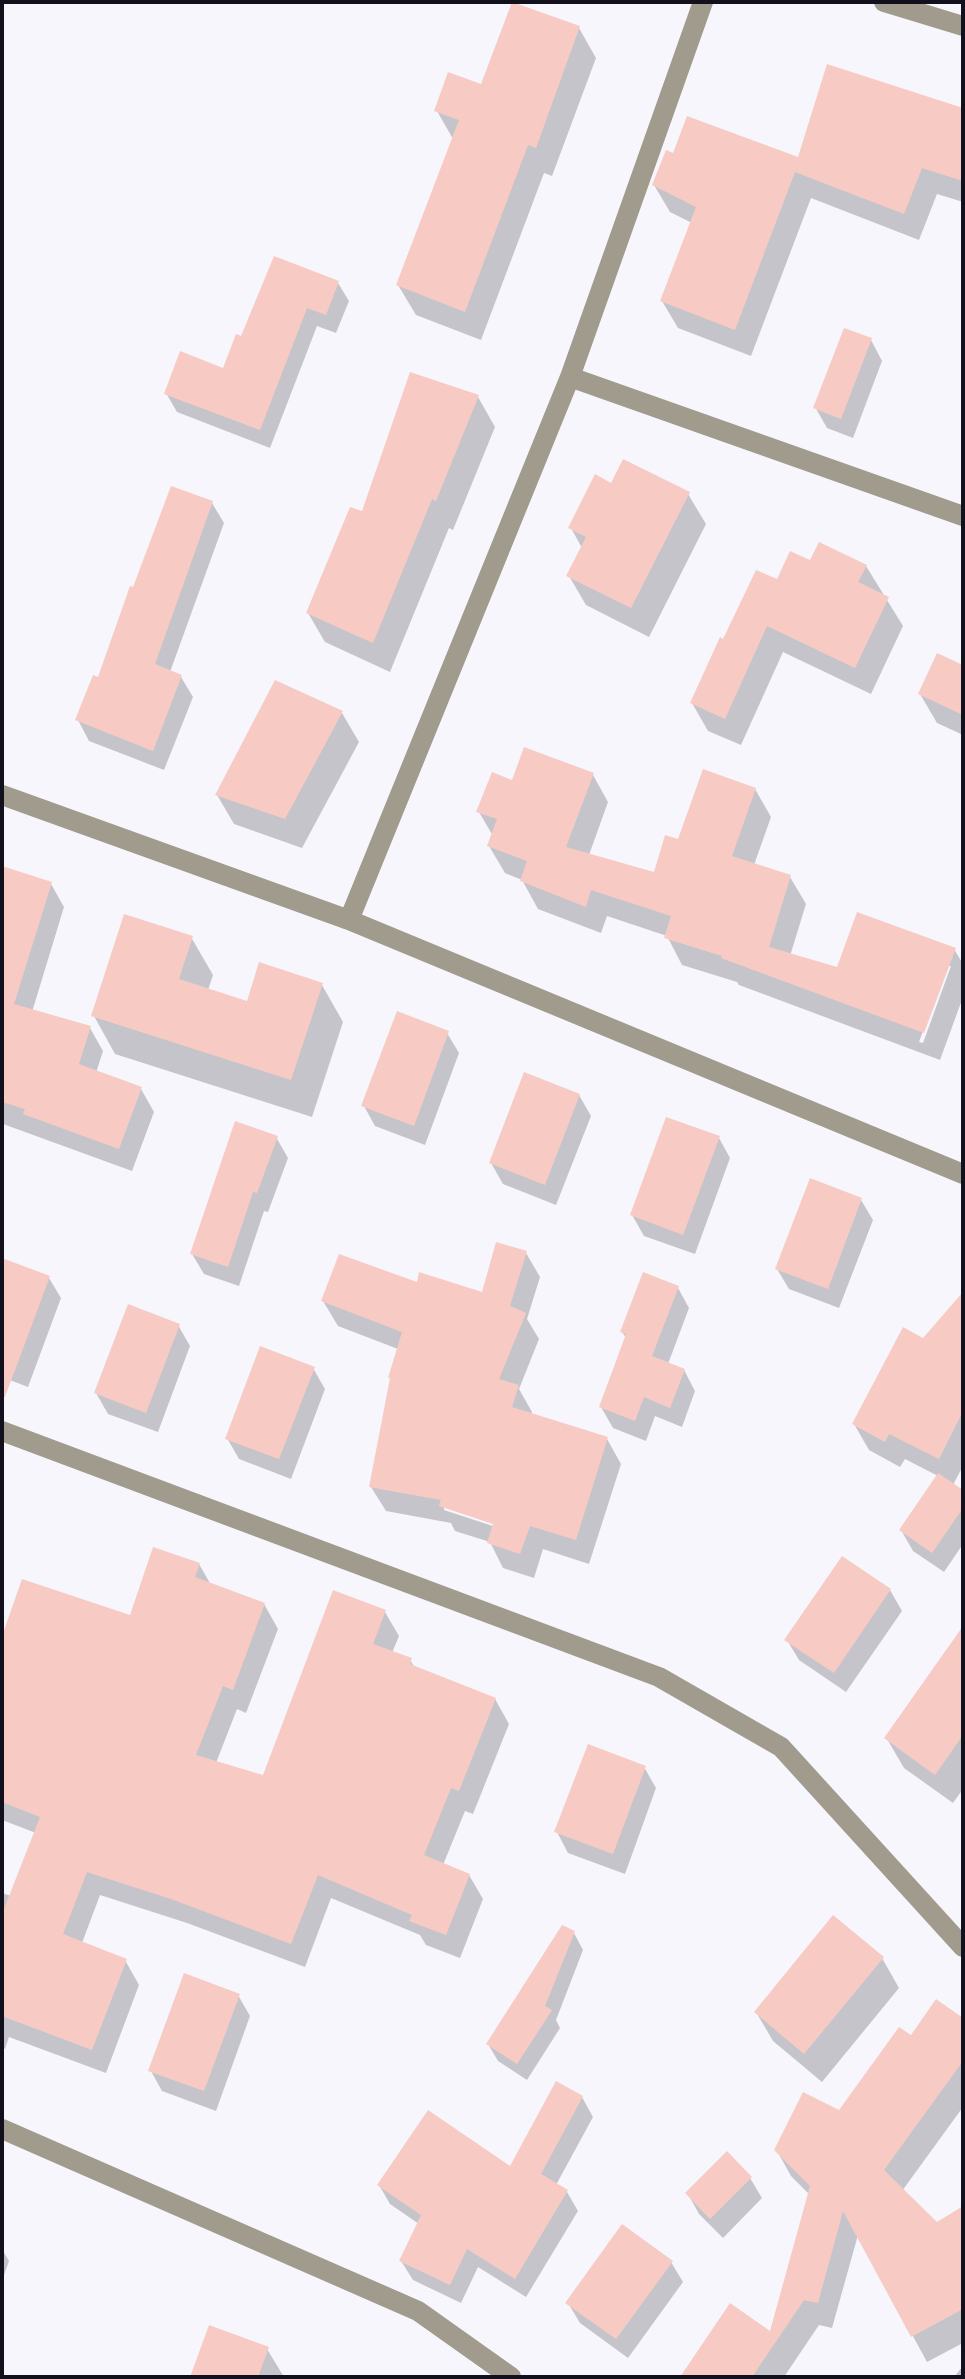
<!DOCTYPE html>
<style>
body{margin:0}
#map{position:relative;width:965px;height:2379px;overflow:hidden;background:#f7f6fd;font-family:Lato,sans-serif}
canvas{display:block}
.frame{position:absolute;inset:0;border:4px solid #12101c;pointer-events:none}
</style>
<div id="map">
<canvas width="965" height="2379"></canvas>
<div class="frame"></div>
</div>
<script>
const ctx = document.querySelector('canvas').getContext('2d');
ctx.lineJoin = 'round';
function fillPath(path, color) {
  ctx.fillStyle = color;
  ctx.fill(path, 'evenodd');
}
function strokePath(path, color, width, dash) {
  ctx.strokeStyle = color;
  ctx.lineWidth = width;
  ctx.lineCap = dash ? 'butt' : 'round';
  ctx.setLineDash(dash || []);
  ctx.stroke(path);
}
const shadow = new Path2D(`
 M579 28 596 58 552 176 544 173 481 340 416 315 398 285 453 139 437 111 483 87Z
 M963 110V202L937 194 919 240 811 198 751 356 678 328 662 301 692 223 670 212 654 185 674 156 799 160Z
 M338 283 349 301 336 333 317 326 270 448 177 412 166 393 224 370 243 339Z
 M871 340 882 361 853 438 827 428 815 407Z
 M478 397 495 427 453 530 449 528 390 672 325 642 308 613 363 514Z
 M612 485 688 494 706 524 649 637 586 605 569 576 582 548 571 528Z
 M212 503 224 523 170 672 181 677 193 697 164 770 89 741 78 720 100 679 134 590Z
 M811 563 866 566 903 626 871 694 783 652 741 745 708 731 692 703 724 642Z
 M963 661V735L937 723 920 694 961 666Z
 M342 713 359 742 302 848 234 824 217 795Z
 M593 775 608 802 589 855 655 875 679 842 755 789 771 817 754 865 790 877 806 904 790 956 838 969 954 949 963 964V997L940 1060 739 985 737 982 682 965 667 936 607 916 601 933 538 909 522 880 505 873 489 846 493 836 479 812 513 782ZM947 966H951L923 1043 919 1042Z
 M2 868 51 884 64 907 32 1012 90 1028 103 1051 96 1073 141 1089 154 1112 132 1171 3 1124 2 1126Z
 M191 937 213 975 208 990 248 1003 322 985 343 1022 312 1117 115 1054 94 1016Z
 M447 1033 459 1053 425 1145 375 1126 364 1106Z
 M579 1095 591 1116 556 1205 503 1184 491 1163Z
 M276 1137 288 1158 268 1212 264 1211 239 1286 204 1274 192 1254Z
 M719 1138 730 1158 695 1254 644 1236 632 1215Z
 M861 1200 873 1220 839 1308 789 1289 777 1269Z
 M526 1253 540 1277 527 1319 539 1339 519 1389 532 1412 531 1415 607 1439 621 1464 589 1564 543 1549 534 1578 503 1568 490 1542 455 1531 451 1523 386 1511 371 1487 398 1349 338 1326 323 1301 418 1284 483 1294ZM444 1506 503 1525 502 1529 444 1510Z
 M2 1261 49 1278 61 1298 28 1387 2 1377Z
 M678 1288 689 1308 668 1364 684 1370 695 1391 682 1427 655 1416 646 1441 613 1428 601 1407 627 1339 622 1332Z
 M963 1295V1466L953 1485 963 1492V1544L944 1572 913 1551 901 1530 938 1476 905 1459 900 1467 869 1450 854 1424Z
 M178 1325 190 1346 158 1432 108 1414 96 1393Z
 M313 1368 325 1389 291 1479 239 1459 227 1438Z
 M199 1564 211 1585 264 1604 278 1629 246 1713 237 1709 216 1763 264 1777 385 1612 399 1636 392 1653 410 1660 415 1668 495 1699 509 1724 473 1814 465 1811 443 1865 469 1875 483 1899 460 1958 426 1945 420 1935 331 1898 305 1967 187 1923 100 1895 82 1943 125 1960 139 1985 106 2073 9 2037 5 2049 2 2047V1893L11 1896 36 1833 2 1820V1642L131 1618Z
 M890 1590 902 1611 846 1692 799 1660 787 1640Z
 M963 1664V1789L953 1803 904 1768 887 1739Z
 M644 1767 656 1788 625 1874 568 1853 557 1832Z
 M574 1933 583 1950 556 2020 560 2028 527 2080 498 2061 488 2044Z
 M882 1958 899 1988 822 2082 773 2041 756 2012Z
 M238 1995 250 2016 216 2111 162 2091 151 2071Z
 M963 2021V2107L902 2191 936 2225 963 2208V2343L927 2362 858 2235 832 2328 819 2325 784 2377H682L771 2335 810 2195 791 2176 776 2149 839 2112 911 2038Z
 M582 2097 593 2117 556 2185 567 2192 578 2211 526 2297 478 2267 461 2303 413 2280 401 2261 419 2224 390 2204 379 2185 511 2169Z
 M750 2178 762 2198 723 2238 699 2214 688 2194Z
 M2 2249 9 2261 2 2281Z
 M671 2262 683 2282 628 2358 580 2323 568 2303Z
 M267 2349 284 2377H192Z
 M963 2366V2377H954Z`);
const building = new Path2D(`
 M512 2 580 26 536 148 528 145 465 312 396 285 459 120 434 111 448 72 481 84Z
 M827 64 963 108V181L922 168 904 214 795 172 735 330 660 301 696 207 652 185 666 150 673 153 687 116 798 157Z
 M274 256 339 281 326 315 307 308 260 430 164 394 180 351 223 368 236 334 241 336Z
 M844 328 872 338 841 419 813 408Z
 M410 372 479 395 436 501 432 499 373 643 306 613 350 507 362 511Z
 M623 459 690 492 631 608 566 576 586 537 568 528 595 474 611 483Z
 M171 486 213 501 155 664 182 675 153 751 75 720 93 675 98 677 130 586 133 587Z
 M819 542 867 565 858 582 889 597 855 668 767 626 725 719 690 703 720 637 723 639 756 570 777 579 790 551 810 560Z
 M937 653 963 665V715L918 694Z
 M275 680 343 711 285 819 215 795Z
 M524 747 594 773 566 847 654 872 665 835 678 839 703 769 756 788 732 856 791 875 769 947 837 967 857 912 956 948 924 1033 721 958 722 956 664 938 671 916 591 890 586 907 520 881 527 861 487 846 497 819 476 812 492 772 512 780Z
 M2 866 52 882 14 1004 91 1026 79 1064 142 1087 119 1149 23 1114 25 1109 2 1102Z
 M124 914 193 936 179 979 247 1001 259 962 323 983 291 1080 91 1016Z
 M397 1011 449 1031 414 1126 361 1106Z
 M524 1072 580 1094 545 1185 489 1163Z
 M666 1117 720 1136 683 1235 630 1215Z
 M235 1121 278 1136 257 1193 253 1192 228 1267 190 1254Z
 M810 1178 862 1198 828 1289 775 1269Z
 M496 1242 527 1251 510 1306 526 1313 499 1379 519 1385 512 1407 608 1437 576 1540 530 1526 520 1554 487 1543 493 1524 439 1506 441 1500 369 1487 390 1378H388L402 1332 321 1301 339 1254 417 1282 419 1272 482 1292Z
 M2 1258 50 1276 5 1397H2Z
 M643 1272 679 1286 652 1356 685 1369 670 1408 644 1397 635 1421 599 1407 626 1334 620 1332Z
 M963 1292V1411L939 1459 889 1434 885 1442 852 1424 903 1327 923 1338Z
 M128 1304 180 1324 146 1413 94 1393Z
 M260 1346 315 1367 279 1459 225 1439Z
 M938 1473 963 1490V1508L932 1553 899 1530Z
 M153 1547 200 1563 195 1577 265 1603 233 1690 223 1686 196 1755 263 1775 333 1590 386 1610 373 1644 412 1658 410 1664 496 1698 459 1791 451 1788 424 1855 470 1874 446 1935 409 1921 412 1915 318 1875 291 1944 171 1899 87 1872 63 1934 127 1959 92 2050 2 2016V1914L40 1817 2 1802V1636L22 1579 130 1615Z
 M842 1556 891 1589 834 1673 784 1640Z
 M963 1626V1735L935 1775 884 1738Z
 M588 1744 646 1766 613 1854 554 1832Z
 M833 1915 884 1957 804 2054 754 2012Z
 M562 1925 575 1931 545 2006 552 2010 517 2064 486 2044Z
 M184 1973 240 1994 204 2091 148 2071Z
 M936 1999 963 2018V2061L884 2170 937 2222 963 2206V2309L911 2337 843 2211 818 2303 804 2300 752 2377H680L730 2303 770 2331 810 2186 774 2150 803 2092 839 2110 899 2027 911 2035Z
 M556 2081 583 2096 541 2174 568 2190 515 2279 467 2249 450 2285 399 2261 421 2215 377 2185 428 2110 510 2166Z
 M727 2151 752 2177 710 2219 685 2193Z
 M622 2224 673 2261 616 2339 565 2303Z
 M209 2325 269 2347 258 2377H190Z`);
const street = new Path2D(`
 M703 2 570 377 349 920 963 1174
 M884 2 963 26
 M570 377 963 516
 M2 795 349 920
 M2 1431 659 1677 781 1747 963 1947
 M2 2129 418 2311 511 2377`);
fillPath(shadow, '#0003');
fillPath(building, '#f7cbc3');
strokePath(street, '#a09b8d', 20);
</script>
